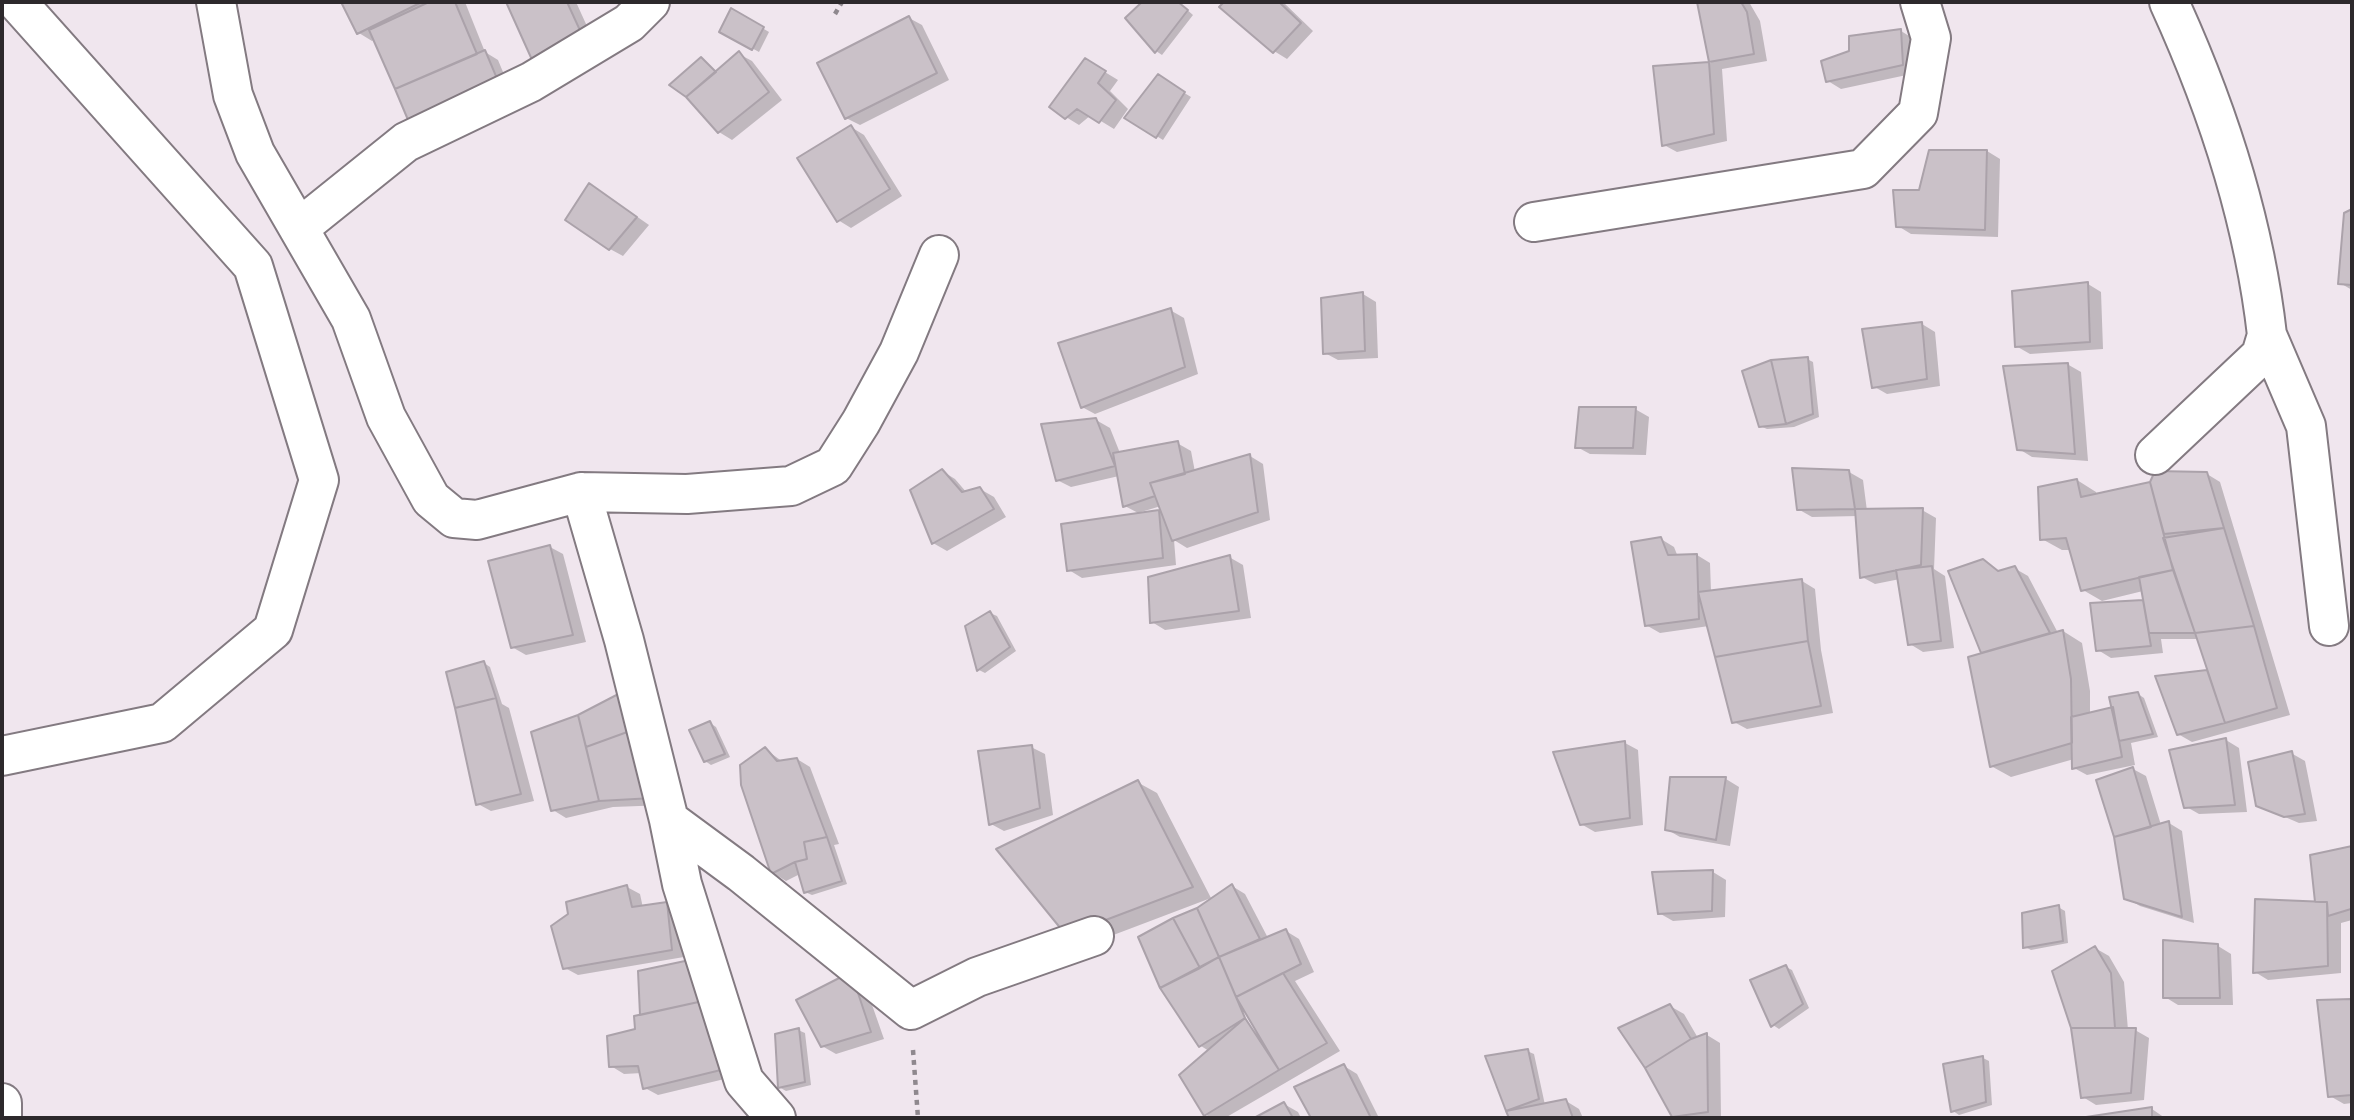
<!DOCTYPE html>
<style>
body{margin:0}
#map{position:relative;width:2354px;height:1120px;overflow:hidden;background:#f0e6ee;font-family:"Fira Sans",sans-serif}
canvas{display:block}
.frame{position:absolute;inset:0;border:4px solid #2d292c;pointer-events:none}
</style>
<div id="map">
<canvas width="2354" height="1120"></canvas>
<div class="frame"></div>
</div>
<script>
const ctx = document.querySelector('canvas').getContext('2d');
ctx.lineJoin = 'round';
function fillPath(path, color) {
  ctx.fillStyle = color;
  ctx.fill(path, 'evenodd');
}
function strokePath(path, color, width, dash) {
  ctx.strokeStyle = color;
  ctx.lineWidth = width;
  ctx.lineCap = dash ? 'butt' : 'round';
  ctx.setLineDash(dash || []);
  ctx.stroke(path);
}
const shadow = new Path2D(`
 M343 2H465L485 52 498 60 513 96 375 39 372 41 359 33Z
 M508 2H576L596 46 534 61Z
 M1145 2H1178L1193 15 1162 55 1156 51 1128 18Z
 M1227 2H1283L1313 31 1287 59 1274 51 1221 7Z
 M1698 2H1749L1760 21 1767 61 1722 69 1727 141 1677 152 1664 145 1655 68 1711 63Z
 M732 10 769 32 759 52 721 31Z
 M909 18 922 25 949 80 860 125 846 118Z
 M1901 31 1914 39 1916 73 1841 89 1828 81Z
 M739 54 752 61 782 100 732 140 719 132 701 59 717 73Z
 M1085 60 1118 80 1110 91 1128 109 1114 129 1091 115 1079 125 1066 117Z
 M1158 77 1191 97 1163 140 1126 117Z
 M851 127 864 135 902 196 851 228 838 220Z
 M1987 151 2000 159 1998 237 1911 234 1898 226 1920 192Z
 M603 193 649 225 623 256 610 249Z
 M2352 211V290L2340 283 2346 214Z
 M2088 284 2101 292 2103 349 2030 354 2016 346Z
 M1363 294 1376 302 1378 358 1338 360 1325 353Z
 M1170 310 1184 318 1198 374 1095 414 1082 407Z
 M1922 324 1935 332 1940 386 1887 394 1873 386Z
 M1807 359 1813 362 1819 417 1794 427 1767 429 1760 426Z
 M2067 364 2081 372 2088 461 2032 457 2019 449Z
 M1635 409 1649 417 1646 455 1590 454 1577 447Z
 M1096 420 1110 428 1120 453 1177 443 1191 451 1195 472 1250 456 1263 464 1270 520 1187 548 1174 540 1176 565 1082 578 1069 570 1140 514 1125 506 1119 476 1071 487 1057 480ZM1161 506 1164 514 1159 511 1142 514 1141 512Z
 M942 471 955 479 967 493 980 489 994 497 1006 517 947 551 933 543Z
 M1849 472 1863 480 1867 511 1922 510 1936 518 1934 569 1945 576 1954 648 1923 652 1910 644 1900 579 1875 584 1862 577 1858 516 1812 517 1798 509Z
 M2207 474 2220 482 2290 715 2192 742 2178 734 2157 678 2209 671 2199 639H2161L2163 653 2111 658 2098 650 2092 605 2145 601 2143 591 2102 601 2083 590 2071 550H2062L2042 539 2077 480 2096 492 2097 495Z
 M1661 539 1674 547 1678 557 1697 555 1710 563 1711 592 1802 581 1815 589 1821 650 1833 713 1747 729 1734 722 1709 626 1660 633 1646 625Z
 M550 547 563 554 586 642 526 655 512 647Z
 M1229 557 1243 565 1251 618 1165 630 1152 622Z
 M1983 561 2001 572 2014 568 2028 576 2058 633 2063 631 2082 643 2090 691V714L2113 708 2138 694 2144 698 2158 737 2131 743 2135 765 2087 775 2074 768V759L2011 777 1991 766 1983 655 1951 572Z
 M990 613 997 616 1016 651 985 673 979 670 967 627Z
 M484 663 490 667 502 704 509 708 534 801 491 811 478 804Z
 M579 717 666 805 613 807 566 818 553 810 533 733Z
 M710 723 716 727 730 757 711 765 705 761Z
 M2226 740 2239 748 2247 812 2199 814 2185 806Z
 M1625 743 1638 750 1643 825 1595 832 1581 824Z
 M1031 747 1045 754 1053 815 1004 831 991 824Z
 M765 749 783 762 797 759 810 767 839 844 834 845 847 884 812 895 805 892 800 874 786 881 773 873 742 785Z
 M2291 753 2305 761 2317 821 2299 823 2257 805Z
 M2133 769 2146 776 2161 825 2169 823 2182 831 2194 923 2140 906 2126 898Z
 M1672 779H1726L1739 787 1730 846 1680 837 1666 829Z
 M1137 782 1157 793 1211 898 1087 945Z
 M2352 847V920L2341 923V973L2268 980 2255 972 2317 904 2312 857Z
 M1713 872 1726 880 1725 917 1673 921 1659 913Z
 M1232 886 1245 894 1268 938 1286 931 1299 939 1314 972 1295 981 1340 1051 1225 1118H1212L1206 1115 1209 1051 1201 1046 1199 909ZM1236 996 1272 1054 1269 1055 1243 1019 1234 997Z
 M627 887 640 894 643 908 667 904 680 912 684 957 578 975 565 968Z
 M2058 907 2065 911 2068 943 2031 950 2025 947Z
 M2218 946 2231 954 2233 1005H2178L2165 997Z
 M2095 948 2109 956 2124 982 2128 1030H2135L2149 1038 2144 1100 2096 1105 2083 1097Z
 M1786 967 1792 970 1809 1008 1779 1029 1773 1025Z
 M864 982 884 1039 836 1054 822 1046 798 1000Z
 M2352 1001V1103L2344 1104 2330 1096 2319 1002Z
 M1670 1006 1684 1014 1698 1038 1707 1035 1720 1043 1721 1118H1677L1673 1116Z
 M636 1030 737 1076 658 1095 645 1088 642 1073 624 1074 611 1066Z
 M798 1030 805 1033 811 1085 786 1091 779 1087Z
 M1527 1051 1534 1054 1545 1105 1566 1101 1579 1109 1583 1118H1511L1487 1057Z
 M1983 1058 1989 1061 1992 1105 1959 1115 1953 1111Z
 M1344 1066 1357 1074 1379 1118H1313L1297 1088Z
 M1284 1104 1298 1112 1301 1118H1258Z
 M2152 1109 2165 1118H2088Z`);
const building = new Path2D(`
 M341 2H422L357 34Z
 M429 2H455L477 54 395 89 369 30Z
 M506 2H567L584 39 533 62Z
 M1142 2H1178L1188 10 1155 53 1125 18Z
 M1224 2H1279L1301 23 1273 53 1219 7Z
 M1697 2H1741L1747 12 1754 54 1709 62Z
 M731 8 764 27 752 50 719 32Z
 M909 16 937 73 845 119 817 63Z
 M1901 29 1903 65 1826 82 1821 61 1849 51V36Z
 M485 50 501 88 411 127 395 89Z
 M739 51 769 92 718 133 686 97Z
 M701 57 716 72 686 97 669 85Z
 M1085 58 1106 71 1098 83 1116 100 1099 123 1077 109 1065 119 1049 107Z
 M1709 62 1714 134 1662 146 1653 66Z
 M1158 74 1185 92 1156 138 1124 118Z
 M851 125 890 189 837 222 797 158Z
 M1929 150H1987L1985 230 1896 227 1893 190H1919Z
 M589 183 637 217 609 250 565 220Z
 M2352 209V285L2338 284 2344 213Z
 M2088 282 2090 342 2015 347 2012 291Z
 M1363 292 1365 351 1323 354 1321 298Z
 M1171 308 1185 367 1081 408 1058 343Z
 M1922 322 1927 379 1872 388 1862 329Z
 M1808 357 1813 414 1786 424 1771 360Z
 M1771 360 1786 424 1759 427 1742 371Z
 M2068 363 2075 454 2017 450 2003 366Z
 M1579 407H1636L1633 448H1575Z
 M1096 418 1115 466 1056 481 1041 424Z
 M1178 441 1185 474 1150 483 1155 496 1123 507 1113 453Z
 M1250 454 1258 512 1172 541 1150 483Z
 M1792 468 1849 470 1855 509 1797 510Z
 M942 469 962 492 980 487 994 509 932 544 910 490Z
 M2155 471 2207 472 2224 528 2164 534 2150 482Z
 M2077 479 2081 497 2150 482 2173 570 2081 591 2066 538 2040 540 2038 487Z
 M1923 508 1921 565 1860 578 1855 509Z
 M1159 510 1163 558 1067 571 1061 524Z
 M2224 528 2254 626 2195 633 2163 538Z
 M1661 537 1668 555 1697 554 1699 619 1645 626 1631 542Z
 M550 545 573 635 511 648 488 561Z
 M1230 555 1239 611 1150 623 1148 577Z
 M1983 559 1998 571 2015 566 2050 633 1981 653 1948 571Z
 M1932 566 1941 641 1908 645 1896 570Z
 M2173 570 2195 633H2149L2139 577Z
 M1802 579 1808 641 1715 657 1698 592Z
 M2143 600 2151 646 2096 651 2090 603Z
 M990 611 1010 647 977 671 965 626Z
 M2254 626 2277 708 2225 723 2195 633Z
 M2063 630 2071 679 2072 743 1990 767 1968 657Z
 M1808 641 1821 706 1732 723 1715 657Z
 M484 661 496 698 455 708 446 672Z
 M2207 670 2225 723 2177 735 2155 676Z
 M628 689 641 727 586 747 578 715Z
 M2138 692 2153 734 2119 741 2109 697Z
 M496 698 521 794 476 805 455 708Z
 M2113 707 2122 757 2072 769 2071 717Z
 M578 715 599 801 551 811 531 732Z
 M710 721 725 754 704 762 689 730Z
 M641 727 653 798 599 801 586 747Z
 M2226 738 2235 805 2184 808 2169 750Z
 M1625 741 1630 818 1580 825 1553 752Z
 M1032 745 1040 808 989 825 978 751Z
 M765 747 777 761 797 758 827 837 804 842 807 859 795 862 771 874 741 785 740 765Z
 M2292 751 2305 814 2284 817 2256 806 2248 762Z
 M2133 767 2151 827 2114 837 2096 780Z
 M1670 777H1726L1716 840 1665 830Z
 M1138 780 1193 887 1066 935 996 849Z
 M2169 821 2182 917 2124 899 2114 837Z
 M827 837 842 881 804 893 795 862 807 859 804 842Z
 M2352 846 2351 909 2328 916 2327 902H2315L2310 855Z
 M1713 870 1712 911 1658 914 1652 872Z
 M1232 884 1260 939 1219 957 1197 908Z
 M627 885 632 907 667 902 672 950 563 969 551 926 568 914 566 902Z
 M2255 899 2327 902 2328 966 2253 973Z
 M2059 905 2063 941 2023 948 2022 913Z
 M1197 908 1219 957 1200 968 1173 918Z
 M1173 918 1200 968 1160 988 1138 937Z
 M1286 929 1301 964 1236 997 1219 957Z
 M2163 940 2218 944 2220 998H2163Z
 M2095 946 2111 973 2115 1028H2071L2052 971Z
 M1219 957 1245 1018 1199 1047 1160 988Z
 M699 958 703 1001 640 1015 638 971Z
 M1786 965 1803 1004 1771 1027 1750 980Z
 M851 972 871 1032 821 1047 796 1000Z
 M1283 973 1327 1043 1279 1070 1236 997Z
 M2352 999V1095L2328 1097 2317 1000Z
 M703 1001 725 1069 643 1089 638 1066 609 1067 607 1036 635 1029 634 1016Z
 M1670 1004 1691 1039 1645 1068 1618 1028Z
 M1245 1018 1279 1070 1204 1116 1179 1075Z
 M799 1028 805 1082 778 1088 775 1034Z
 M2071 1028H2136L2131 1093 2081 1098Z
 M1707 1033 1708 1112 1672 1117 1645 1068 1691 1039Z
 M1528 1049 1539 1099 1506 1111 1485 1056Z
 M1983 1056 1986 1102 1951 1112 1943 1064Z
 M1344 1064 1371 1118H1311L1294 1087Z
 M1566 1099 1573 1118H1509L1506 1111Z
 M1284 1102 1293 1118H1254Z
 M2152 1107V1118H2086V1117Z`);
const path = new Path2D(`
 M835 14 842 2
 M913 1050 918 1118`);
const minor = new Path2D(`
 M216 2 233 95 255 153 351 319 386 417 431 499 454 518 477 520 581 492 687 494 791 486 833 466 861 422 899 352 939 255
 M1534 222 1863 169 1918 113 1931 38 1920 2
 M299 228 406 142 531 82 629 23 650 2
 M2267 335 2306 426 2329 626
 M2155 455 2261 355 2267 335C2254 220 2217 107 2169 2
 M581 492 624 640 669 820 682 884 744 1081 776 1118
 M2 756 162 723 273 630 319 480 253 266 17 2
 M669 820 741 873 911 1010 977 977 1094 936
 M2 1103V1118`);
fillPath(shadow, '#0003');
fillPath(building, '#cac1c8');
strokePath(building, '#aba2aa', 2);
strokePath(minor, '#837a81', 42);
strokePath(path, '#8f888e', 4.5, [5, 5]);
strokePath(minor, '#fff', 38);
</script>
